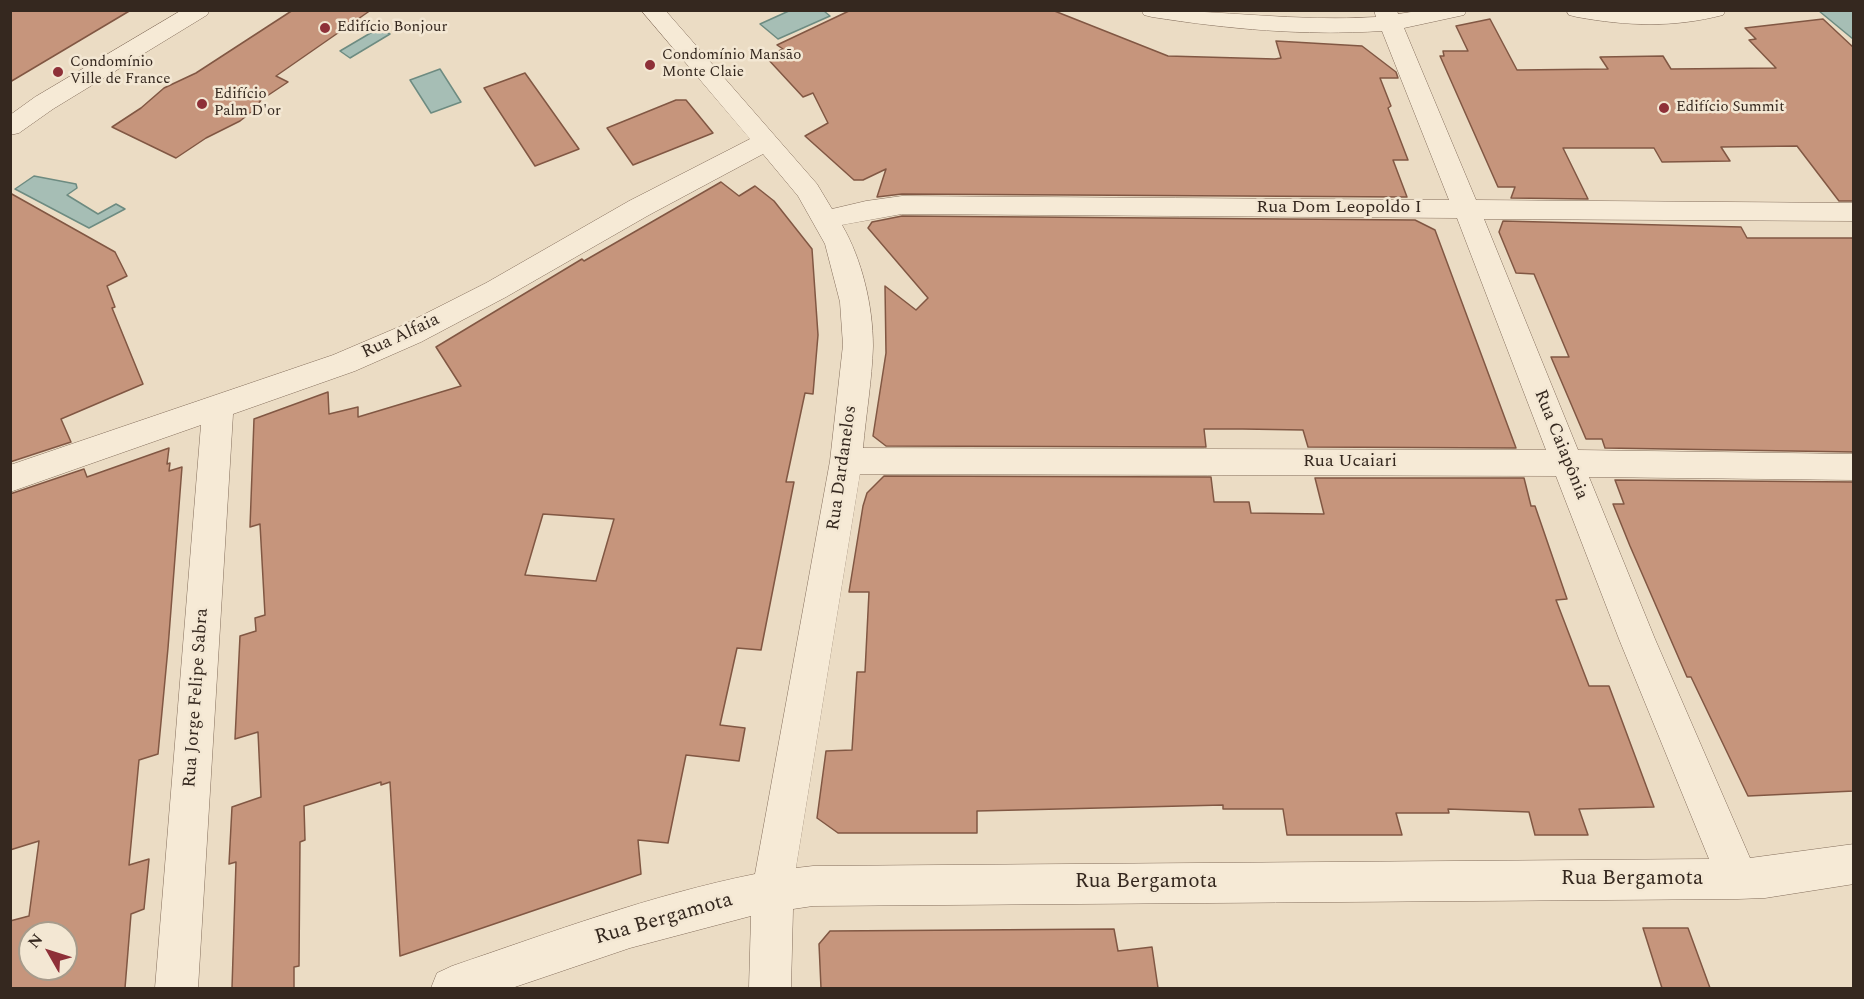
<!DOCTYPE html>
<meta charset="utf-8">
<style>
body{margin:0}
#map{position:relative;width:1864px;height:999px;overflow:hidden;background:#ebdcc4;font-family:Spectral,serif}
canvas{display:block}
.frame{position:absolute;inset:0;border:12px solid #35281f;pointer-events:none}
.north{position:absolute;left:18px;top:921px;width:60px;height:60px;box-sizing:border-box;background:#f3e7d3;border:2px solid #a79b8b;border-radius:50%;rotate:309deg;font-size:16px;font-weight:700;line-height:24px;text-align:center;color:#35281f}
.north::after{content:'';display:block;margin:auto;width:21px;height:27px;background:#8e3038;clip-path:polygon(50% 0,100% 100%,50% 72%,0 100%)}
</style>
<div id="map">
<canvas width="1864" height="999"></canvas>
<div class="frame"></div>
<div class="north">N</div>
</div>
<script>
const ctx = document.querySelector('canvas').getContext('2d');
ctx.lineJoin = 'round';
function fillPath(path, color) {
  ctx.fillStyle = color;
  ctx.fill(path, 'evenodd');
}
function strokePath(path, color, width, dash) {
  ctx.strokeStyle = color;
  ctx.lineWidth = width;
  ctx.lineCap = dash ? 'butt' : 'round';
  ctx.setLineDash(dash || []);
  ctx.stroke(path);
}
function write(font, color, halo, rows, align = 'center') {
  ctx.font = font + ' Spectral,serif';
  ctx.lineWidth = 5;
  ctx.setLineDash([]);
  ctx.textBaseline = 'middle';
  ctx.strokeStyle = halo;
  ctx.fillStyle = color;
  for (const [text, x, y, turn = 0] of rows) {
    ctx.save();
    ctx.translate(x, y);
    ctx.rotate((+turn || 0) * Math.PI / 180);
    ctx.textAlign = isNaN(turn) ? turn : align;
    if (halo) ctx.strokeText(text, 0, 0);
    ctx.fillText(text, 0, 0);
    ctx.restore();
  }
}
const water = new Path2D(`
 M791 10 824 11 830 16 778 39 760 24Z
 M1819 11H1853V39Z
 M379 28 390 34 350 58 340 51Z
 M440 69 461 102 431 113 410 80Z
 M34 176 76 184 77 188 67 195 98 214 116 204 125 209 89 228 15 189Z`);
const building = new Path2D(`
 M10 10H131L10 82Z
 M293 10H371L276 76 288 82 261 100 254 110 240 121 206 138 176 158 112 127 141 108 164 88 196 73Z
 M851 10H1052L1168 56 1275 59 1281 58 1276 41 1362 46 1396 72 1398 78H1380L1391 106 1388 108 1408 160H1393L1407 197 902 194 877 197 886 169 863 180H854L805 136 828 123 813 93 803 97 766 57 783 49 777 45Z
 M1490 19 1517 70 1608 69 1600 57 1663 56 1671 69 1776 68 1749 40 1756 39 1745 28 1823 19 1854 48V201H1839L1797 146 1721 147 1730 161 1662 162 1654 148H1563L1588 199 1511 198 1515 187H1498L1440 56H1444L1443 51H1468L1456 26Z
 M525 73 579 149 535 166 484 88Z
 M676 100H686L713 133 633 165 607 128Z
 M721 182 739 196 755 186 774 201 812 249 818 335 813 394 805 393 786 482H794L761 650 737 648 720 725 745 728 739 761 686 755 668 843 638 840 641 874 400 956 390 782 381 785V782L304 806 305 840 300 842 299 966 294 967V988H232L236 862 229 864 232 807 261 797 258 732 235 739 240 636 256 631 255 618 265 615 260 524 250 527 254 419 328 392 329 414 358 407V417L461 386 436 347 582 259 584 261ZM543 514 614 519 596 581 525 575Z
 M10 193 115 252 127 276 107 286 115 307 112 308 143 384 61 419 71 442 10 462Z
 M902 216 1415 220 1435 230 1516 448 1308 447 1303 430 1243 429H1204L1206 447 886 446 873 436 886 353 885 286 916 310 928 298 868 228 872 222Z
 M1503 221 1741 227 1747 238H1854V452L1605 448 1602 439H1586L1551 357H1569L1534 274 1516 273 1499 232Z
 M169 448 167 464 170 463 169 471 182 467 168 648 158 754 139 760 129 865 149 859 144 909 131 914 125 988H10V921L29 916 39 841 10 850V494L84 469 87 477ZM30 933H66V969H30Z
 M884 476 1211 477 1214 502H1249L1251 513 1324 514 1315 478H1524L1531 506H1535L1567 599 1556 600 1589 686H1609L1654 807 1579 809 1588 835H1535L1529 812 1448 809 1449 813H1396L1402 835H1287L1283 809H1223V805L977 811V833H838L817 818 826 751 852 750 857 672H865L869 592H849L863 506 867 493Z
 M1615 480 1854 482V791L1748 796 1691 677H1687L1630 546 1613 504H1624Z
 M1643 928H1688L1710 988H1662Z
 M1114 929 1118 951 1152 947 1158 988H821L819 944 830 931Z`);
const minor = new Path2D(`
 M182 10H210L207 15 53 109 19 133 10 135V115L35 97Z
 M641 10H665L817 184 832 209 866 201 902 196 1449 200 1382 31C1304 36 1229 29 1152 17L1144 15 1141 10C1220 10 1297 22 1376 17L1374 10H1397L1398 14 1424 10H1467L1464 15 1404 28 1476 200 1854 203V221L1484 219 1578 450 1854 454V480L1589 477 1655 639 1750 858 1854 844V884L1765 898 1738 899 813 906 793 909 791 988H749L751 916 630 948 512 988H431L437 973 452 966C552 932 651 895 755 874L830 461 843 345 840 302 825 244 798 196 763 154 649 215 506 297 421 342 355 371 233 414 198 988H155L201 425 10 492V465L333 355 401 326 486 283 629 201 750 139ZM902 214 1457 218 1546 450 863 448C866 414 872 380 873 346 873 306 862 259 842 225ZM860 474 1556 476 1619 639 1709 859 813 866 796 868Z
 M1566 10H1726L1723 15C1673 28 1627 26 1577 17L1569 15Z`);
const markers = [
 [325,28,6,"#8e3038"],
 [650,65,6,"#8e3038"],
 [58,72,6,"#8e3038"],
 [202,104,6,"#8e3038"],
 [1664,108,6,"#8e3038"]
];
const farPoinames = [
 ["Edifício Bonjour",337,28],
 ["Condomínio Mansão",662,56],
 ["Monte Claie",662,73],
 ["Condomínio",70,63],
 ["Ville de France",70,80],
 ["Edifício",214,95],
 ["Palm D'or",214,112],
 ["Edifício Summit",1676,108]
];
const streetNames = [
 ["Rua Dom Leopoldo I",1339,208],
 ["Rua Alfaia",401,337,-25],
 ["Rua Caiapônia",1560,445,68],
 ["Rua Ucaiari",1350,462],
 ["Rua Dardanelos",843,468,-82],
 ["Rua Jorge Felipe Sabra",197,698,-86]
];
const nearStreetnames = [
 ["Rua Bergamota",1632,880],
 ["Rua Bergamota",1146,883],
 ["Rua Bergamota",664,920,-16]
];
fillPath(water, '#a6beb5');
strokePath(water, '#6d8b81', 1.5);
fillPath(building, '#c6957c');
strokePath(building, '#815743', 1.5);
strokePath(minor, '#846e5c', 1);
fillPath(minor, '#f6ead6');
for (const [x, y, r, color] of markers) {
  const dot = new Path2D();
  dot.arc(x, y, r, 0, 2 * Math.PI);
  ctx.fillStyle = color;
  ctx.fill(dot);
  strokePath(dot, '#f3e7d3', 2);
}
write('15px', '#35281f', '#f3e7d3', farPoinames, 'left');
write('18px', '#35281f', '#f3e7d3', streetNames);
write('21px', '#35281f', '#f3e7d3', nearStreetnames);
</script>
